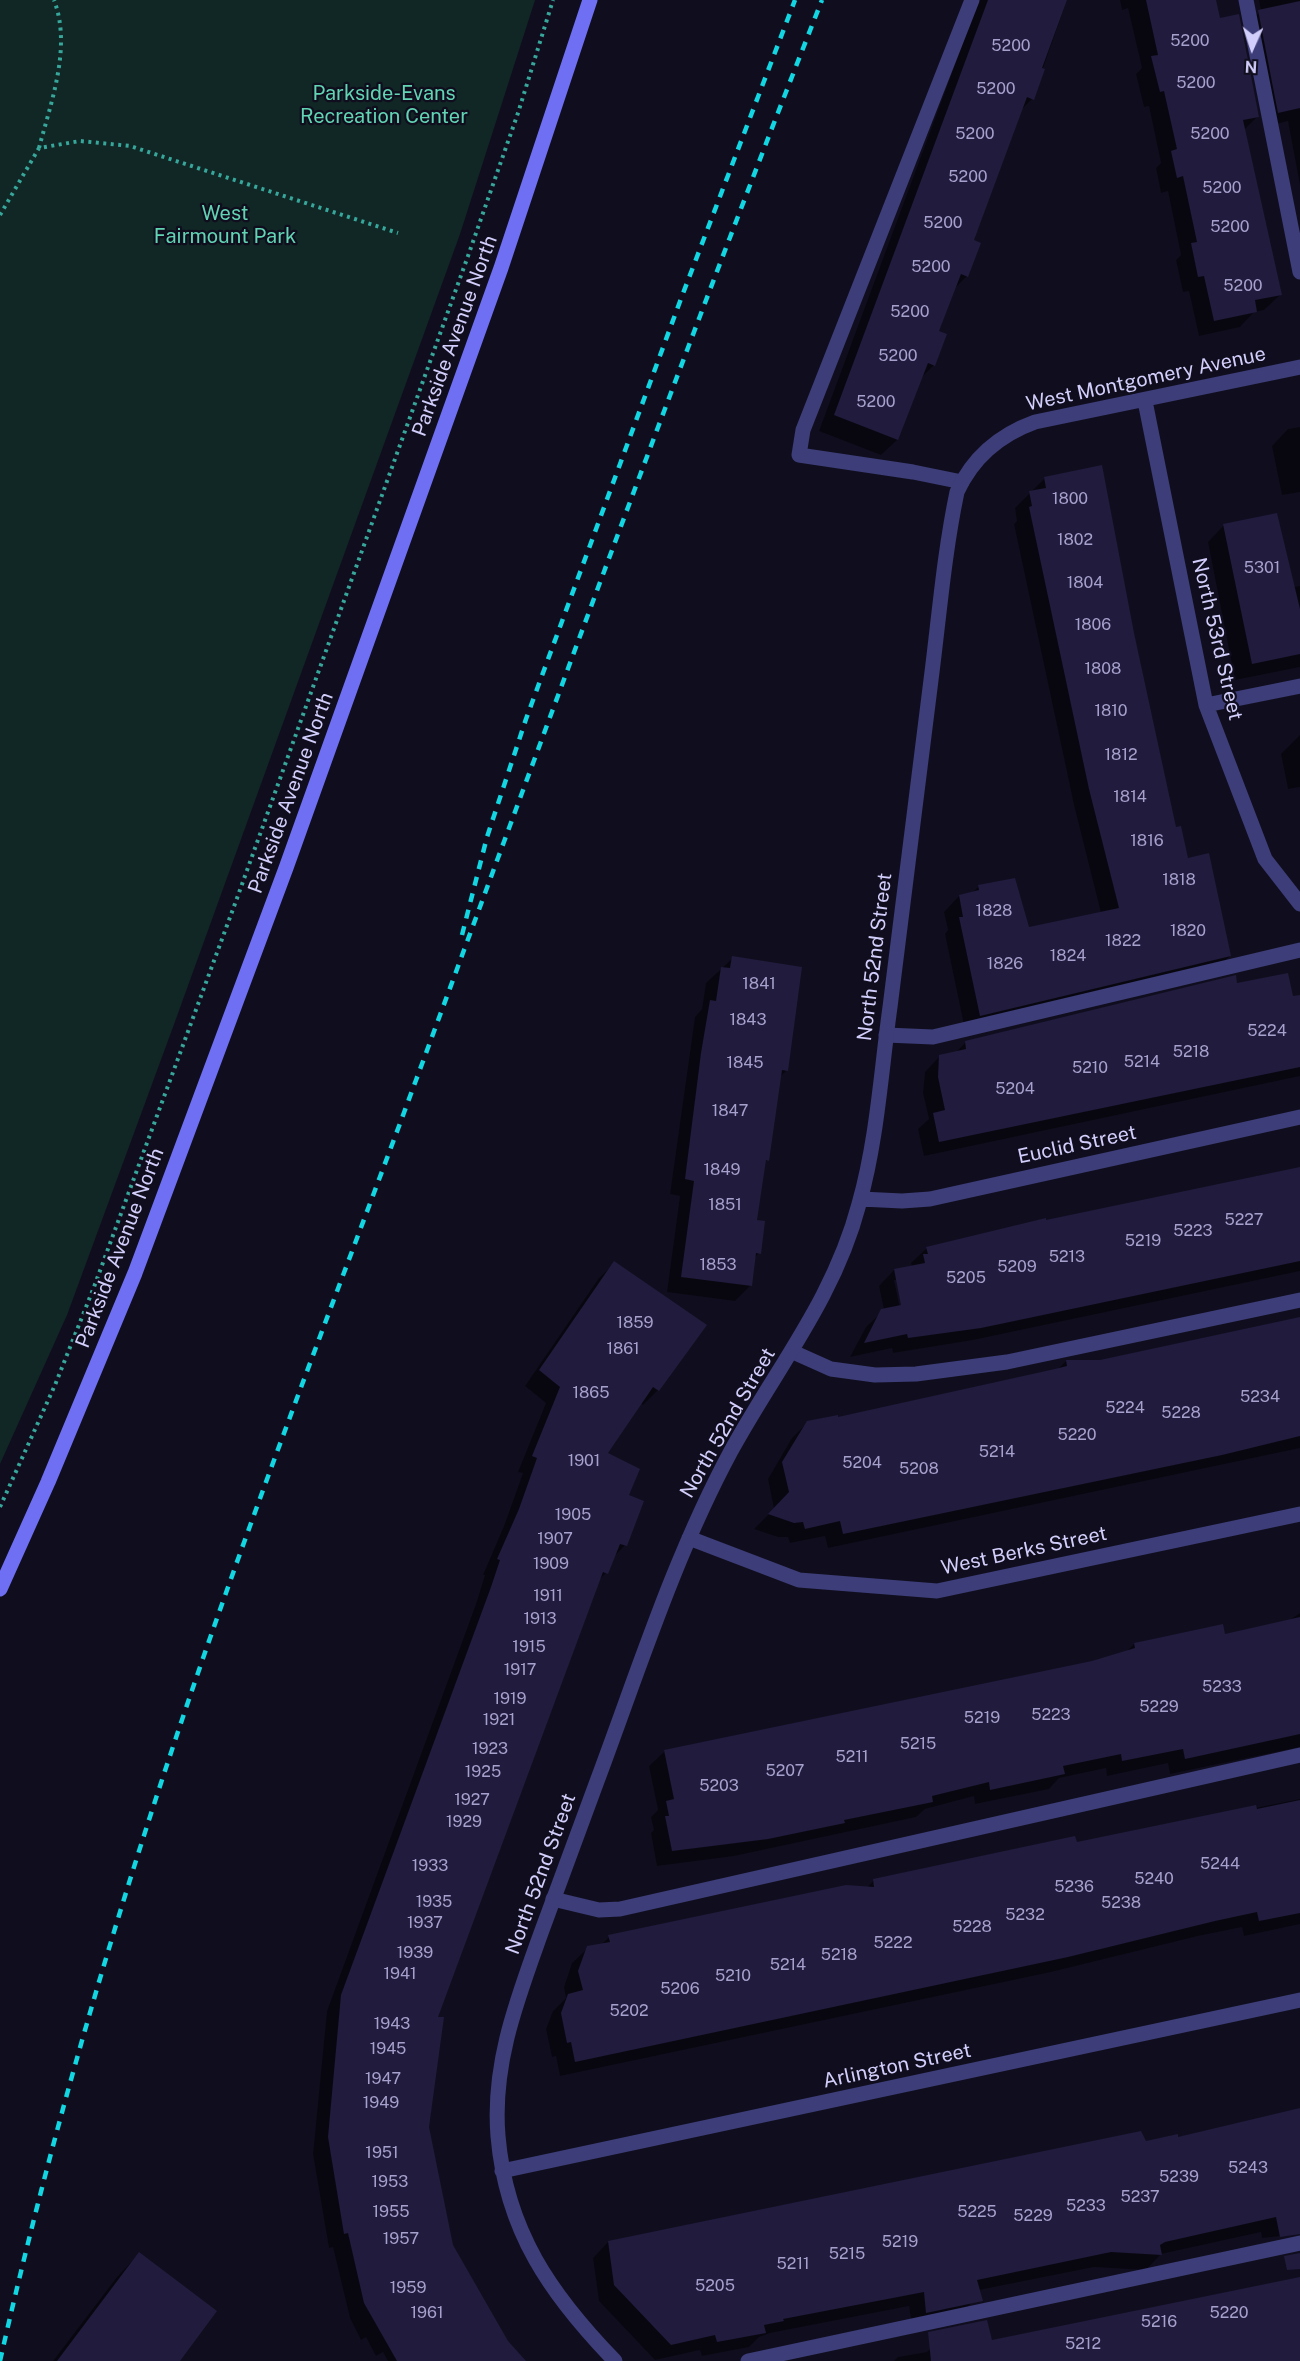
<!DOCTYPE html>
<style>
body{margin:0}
#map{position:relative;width:1300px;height:2361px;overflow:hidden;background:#100e1e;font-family:"Public Sans",sans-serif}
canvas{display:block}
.north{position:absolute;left:1222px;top:18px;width:60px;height:60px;-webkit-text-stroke:4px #100e1e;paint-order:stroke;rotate:183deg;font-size:16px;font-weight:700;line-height:24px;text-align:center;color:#d2cefb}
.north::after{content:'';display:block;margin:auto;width:21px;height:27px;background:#d2cefb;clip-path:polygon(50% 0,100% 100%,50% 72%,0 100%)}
</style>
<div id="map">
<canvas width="1300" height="2361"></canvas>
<div class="north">N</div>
</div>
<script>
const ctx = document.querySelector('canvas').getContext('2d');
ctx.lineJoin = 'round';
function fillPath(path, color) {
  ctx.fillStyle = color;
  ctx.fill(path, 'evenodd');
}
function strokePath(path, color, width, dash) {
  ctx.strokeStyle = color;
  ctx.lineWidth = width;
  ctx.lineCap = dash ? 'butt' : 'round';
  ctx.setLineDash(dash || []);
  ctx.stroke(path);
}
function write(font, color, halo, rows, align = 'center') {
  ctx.font = font + ' "Public Sans",sans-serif';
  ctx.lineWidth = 4.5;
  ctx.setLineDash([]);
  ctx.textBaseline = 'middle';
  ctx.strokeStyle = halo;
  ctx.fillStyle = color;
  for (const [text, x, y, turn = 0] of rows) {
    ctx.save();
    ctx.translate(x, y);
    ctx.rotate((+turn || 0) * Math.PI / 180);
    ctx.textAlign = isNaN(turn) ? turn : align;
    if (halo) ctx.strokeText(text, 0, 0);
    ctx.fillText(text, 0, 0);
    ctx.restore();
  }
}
const green = new Path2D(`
 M0 0H535L460 234 173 1027 67 1315 0 1464Z`);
const shadow = new Path2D(`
 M979 0H1067L1032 99 1019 112 972 241 967 276 953 290 937 332 934 365 920 379 897 440 881 455 819 431Z
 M1120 0H1215L1219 20 1258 116 1244 130 1280 295 1264 310 1254 312 1240 327 1199 336 1189 291 1183 292 1176 260 1181 255 1168 191 1161 193 1156 168 1161 163 1149 106 1144 107 1136 74 1142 68 1128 8 1122 10Z
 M1259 0H1300V185L1288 121 1264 127 1244 26 1261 11Z
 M1300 427V492L1282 495 1272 446 1288 429Z
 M1045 478 1132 633 1175 829 1230 956 1215 971 965 1030 945 934 948 930 944 912 959 896 971 894 979 886 1027 929 1101 913 1074 805 1014 524 1017 521 1015 508Z
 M1224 525 1294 587 1300 586V667L1235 680 1208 542Z
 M1300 735V787L1288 789 1281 754Z
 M733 958 787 1070 780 1077 767 1160 764 1163 756 1221 759 1253 753 1259 751 1285 735 1301 667 1292 680 1196 670 1194 695 1017 702 1009 706 983Z
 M1236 985 1296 1017 1300 1011V1076L924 1156 918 1129 929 1119 923 1093 925 1072 940 1056 955 1053 965 1043Z
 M1300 1169V1271L973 1340 893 1353 892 1348 850 1357 866 1327 884 1310 879 1286 894 1270 912 1267 911 1263 927 1248ZM894 1280H897L904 1312 901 1313Z
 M615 1263 658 1390 643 1405 640 1403 606 1454 627 1496 625 1545 613 1558 606 1573 597 1582 436 2019 427 2127 452 2245 507 2342 525 2361H388L383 2352 376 2356 366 2337 361 2340 350 2318 333 2247 329 2248 313 2154 327 2011 476 1604 485 1575H483L504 1526 523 1473 518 1472 546 1403 525 1386 599 1278Z
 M1300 1320V1448L828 1548 825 1536 790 1543 788 1537H778L754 1529 774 1509 768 1479 792 1438 808 1422 837 1419 1057 1370 1066 1361 1101 1362Z
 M1300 1613V1747L1170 1774 1168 1763 1107 1776 1106 1768 1059 1778 1049 1789 975 1804 974 1796 925 1809 916 1817 734 1856 657 1866 651 1833 654 1830 651 1817 658 1810 649 1766 665 1751 1093 1663 1127 1651 1134 1644 1224 1635 1288 1621Z
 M1300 1799V1924L1244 1936 1242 1927 1198 1936 1051 1972 560 2076 556 2056 552 2057 546 2029 553 2011 566 1998 564 1987 572 1963 588 1948 600 1946 609 1937 867 1888 874 1880 1076 1844Z
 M1300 2109V2226L1291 2235 1262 2238 1261 2232 1161 2254 1146 2270 1094 2267 979 2290 980 2295 964 2310 911 2319 909 2306 770 2333 759 2337 749 2347 702 2356 700 2350 655 2360 599 2301 593 2258 608 2242 1177 2139Z
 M139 2254 178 2361H53L117 2277Z
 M1300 2282V2361H894L898 2357 927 2352 931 2348 991 2342Z`);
const building = new Path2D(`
 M988 0H1067L1042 68 1045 69 1034 100 1027 97 974 240 981 243 968 277 961 274 939 331 947 334 935 366 928 363 898 440 834 415Z
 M1146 0H1216L1220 18 1239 14 1259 117 1243 120 1282 295 1255 300 1257 312 1214 321 1204 276 1198 277 1191 243 1197 242 1183 176 1177 178 1171 151 1177 149 1164 91 1160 92 1151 56 1158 55Z
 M1300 1V108L1278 113 1258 10Z
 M1102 465 1134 633 1176 827 1181 826 1188 858 1209 853 1231 956 980 1016 959 917H963L959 895 979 890 978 885 1015 878 1029 927 1119 908 1089 789 1029 507 1032 506 1029 491 1046 488 1044 477Z
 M1277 513 1300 609V654L1252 664 1223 524Z
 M732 956 802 967 788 1071 782 1070 769 1161 766 1160 757 1220 765 1221 761 1254 756 1253 752 1286 681 1277 694 1181 685 1179 701 1053 710 1000 716 1001 721 967 730 968Z
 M1288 973 1293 996 1300 995V1067L939 1142 933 1113 945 1110 938 1077 939 1055 966 1049 965 1041 1236 975 1237 983Z
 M1300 1167V1261L981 1328 908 1338 907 1334 864 1343 881 1309 901 1305 894 1269 925 1263 923 1254H928L926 1247 1046 1218V1220Z
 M614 1261 707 1325 659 1391 653 1387 608 1453 640 1469 629 1495 644 1501 627 1546 620 1544 608 1574 603 1572 438 2017H444L429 2127 453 2245 508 2341 526 2361H397L364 2303 348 2233 344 2234 328 2137 341 1995 491 1587 500 1560 497 1559 519 1509 537 1458 532 1456 560 1387 539 1370Z
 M1300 1317V1436L1222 1455 843 1534 840 1521 805 1529 803 1522 794 1523 768 1514 789 1492 782 1462 807 1421 838 1415V1417L1055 1369 1067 1366 1066 1360H1100Z
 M1300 1617V1734L1185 1759 1183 1749 1122 1761 1121 1754 1063 1766 1065 1774 990 1790 989 1782 932 1796 933 1802 844 1820 845 1823 768 1839 672 1851 665 1816H669L666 1801 674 1799 664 1750 1092 1661 1135 1648 1134 1643 1158 1638 1223 1624 1225 1634Z
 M1300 1800V1913L1259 1921 1257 1912 1215 1921 1068 1957 575 2062 571 2042 567 2043 561 2013 568 1994 583 1990 578 1971 587 1946 610 1942 608 1935 846 1885 874 1887 873 1879 1075 1836 1077 1842 1256 1805 1257 1809Z
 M1300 2108V2234L1280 2237 1276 2217 1165 2242 1160 2245 1162 2255 1111 2252 977 2280 983 2301 926 2313 924 2292 783 2319 784 2321 764 2325 766 2333 717 2342 715 2335 671 2345 614 2285 608 2241 1141 2131 1146 2141 1178 2134V2137Z
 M139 2252 217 2311 180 2361H57Z
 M1300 2253V2269L1287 2270 1284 2256Z
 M1300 2277V2361H931L928 2332 987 2320 992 2340Z`);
const path = new Path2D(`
 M39 148C51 102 72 47 54 0
 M0 215 39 148 80 141 130 146 398 233
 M0 1507 55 1385 94 1287 236 901 468 256 518 113 553 0`);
const lane = new Path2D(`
 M1246 0 1300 272
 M962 482 913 472 799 455 803 430 972 0
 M886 1035 933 1037 1300 950
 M793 1352 831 1369 875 1375 916 1374 1007 1362 1300 1300
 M553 1899 599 1910 620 1909 1300 1755
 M748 2361 1300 2243`);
const street = new Path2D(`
 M1145 401 1206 705 1265 859 1300 904
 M1206 705 1300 686
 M861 1199 902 1201 930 1199 1300 1117
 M689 1538 799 1580 937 1591 1300 1514
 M502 2171 1300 2000
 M615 2361C551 2295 506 2231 498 2136 492 2064 517 2000 541 1933 559 1883 578 1834 596 1784 638 1672 674 1557 731 1451 777 1367 834 1299 859 1204 877 1141 881 1072 890 1007 903 898 917 789 931 680 939 618 944 554 957 492 973 457 999 435 1035 422L1300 367`);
const secondary = new Path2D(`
 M0 1589 48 1482 135 1273 286 868 501 268 590 0`);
const rail = new Path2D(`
 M462 935 487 837 526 719 682 296 795 0
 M0 2361C50 2140 113 1923 186 1708 253 1510 329 1314 402 1118 540 745 676 371 822 0`);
const numberNames = [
 ["5200",1190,41],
 ["5200",1011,46],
 ["5200",1196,83],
 ["5200",996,89],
 ["5200",975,134],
 ["5200",1210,134],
 ["5200",968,177],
 ["5200",1222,188],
 ["5200",943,223],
 ["5200",1230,227],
 ["5200",931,267],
 ["5200",1243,286],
 ["5200",910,312],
 ["5200",898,356],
 ["5200",876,402],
 ["1800",1070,499],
 ["1802",1075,540],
 ["5301",1262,568],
 ["1804",1085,583],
 ["1806",1093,625],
 ["1808",1103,669],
 ["1810",1111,711],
 ["1812",1121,755],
 ["1814",1130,797],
 ["1816",1147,841],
 ["1818",1179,880],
 ["1828",994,911],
 ["1820",1188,931],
 ["1822",1123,941],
 ["1824",1068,956],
 ["1826",1005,964],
 ["1841",759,984],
 ["1843",748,1020],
 ["5224",1267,1031],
 ["5218",1191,1052],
 ["5214",1142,1062],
 ["1845",745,1063],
 ["5210",1090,1068],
 ["5204",1015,1089],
 ["1847",730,1111],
 ["1849",722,1170],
 ["1851",725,1205],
 ["5227",1244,1220],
 ["5223",1193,1231],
 ["5219",1143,1241],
 ["5213",1067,1257],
 ["1853",718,1265],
 ["5209",1017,1267],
 ["5205",966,1278],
 ["1859",635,1323],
 ["1861",623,1349],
 ["1865",591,1393],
 ["5234",1260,1397],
 ["5224",1125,1408],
 ["5228",1181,1413],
 ["5220",1077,1435],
 ["5214",997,1452],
 ["1901",584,1461],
 ["5204",862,1463],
 ["5208",919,1469],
 ["1905",573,1515],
 ["1907",555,1539],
 ["1909",551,1564],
 ["1911",548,1596],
 ["1913",540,1619],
 ["1915",529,1647],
 ["1917",520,1670],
 ["5233",1222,1687],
 ["1919",510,1699],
 ["5229",1159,1707],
 ["5223",1051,1715],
 ["5219",982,1718],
 ["1921",499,1720],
 ["5215",918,1744],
 ["1923",490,1749],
 ["5211",852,1757],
 ["5207",785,1771],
 ["1925",483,1772],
 ["5203",719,1786],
 ["1927",472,1800],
 ["1929",464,1822],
 ["5244",1220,1864],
 ["1933",430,1866],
 ["5240",1154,1879],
 ["5236",1074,1887],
 ["1935",434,1902],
 ["5238",1121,1903],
 ["5232",1025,1915],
 ["1937",425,1923],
 ["5228",972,1927],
 ["5222",893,1943],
 ["1939",415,1953],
 ["5218",839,1955],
 ["5214",788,1965],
 ["1941",400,1974],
 ["5210",733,1976],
 ["5206",680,1989],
 ["5202",629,2011],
 ["1943",392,2024],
 ["1945",388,2049],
 ["1947",383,2079],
 ["1949",381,2103],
 ["1951",382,2153],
 ["5243",1248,2168],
 ["5239",1179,2177],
 ["1953",390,2182],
 ["5237",1140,2197],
 ["5233",1086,2206],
 ["1955",391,2212],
 ["5225",977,2212],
 ["5229",1033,2216],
 ["1957",401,2239],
 ["5219",900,2242],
 ["5215",847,2254],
 ["5211",793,2264],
 ["5205",715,2286],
 ["1959",408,2288],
 ["1961",427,2313],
 ["5220",1229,2313],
 ["5216",1159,2322],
 ["5212",1083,2344]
];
const parkNames = [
 ["Parkside-Evans",384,94],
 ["Recreation Center",384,117],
 ["West",225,214],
 ["Fairmount Park",225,237]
];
const streetNames = [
 ["Parkside Avenue North",455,336,-70],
 ["West Montgomery Avenue",1146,379,-12],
 ["North 53rd Street",1217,639,77],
 ["Parkside Avenue North",291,793,-70],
 ["North 52nd Street",875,957,-83],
 ["Euclid Street",1077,1145,-12],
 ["Parkside Avenue North",120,1248,-69],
 ["North 52nd Street",728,1423,-60],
 ["West Berks Street",1024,1551,-12],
 ["North 52nd Street",541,1874,-70],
 ["Arlington Street",897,2066,-12]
];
fillPath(green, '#112725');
fillPath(shadow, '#0007');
fillPath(building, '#211b3d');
strokePath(path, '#37a69b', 4, [3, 4.5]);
strokePath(lane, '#3d3d79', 15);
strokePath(street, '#3d3d79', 15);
strokePath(secondary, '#6e6ff3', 15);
strokePath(rail, '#13d6e3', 4.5, [9, 8]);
write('16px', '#a6a1cc', null, numberNames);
write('20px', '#61d4b3', '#100e1e', parkNames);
write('20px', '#d2cefb', '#100e1e', streetNames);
</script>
